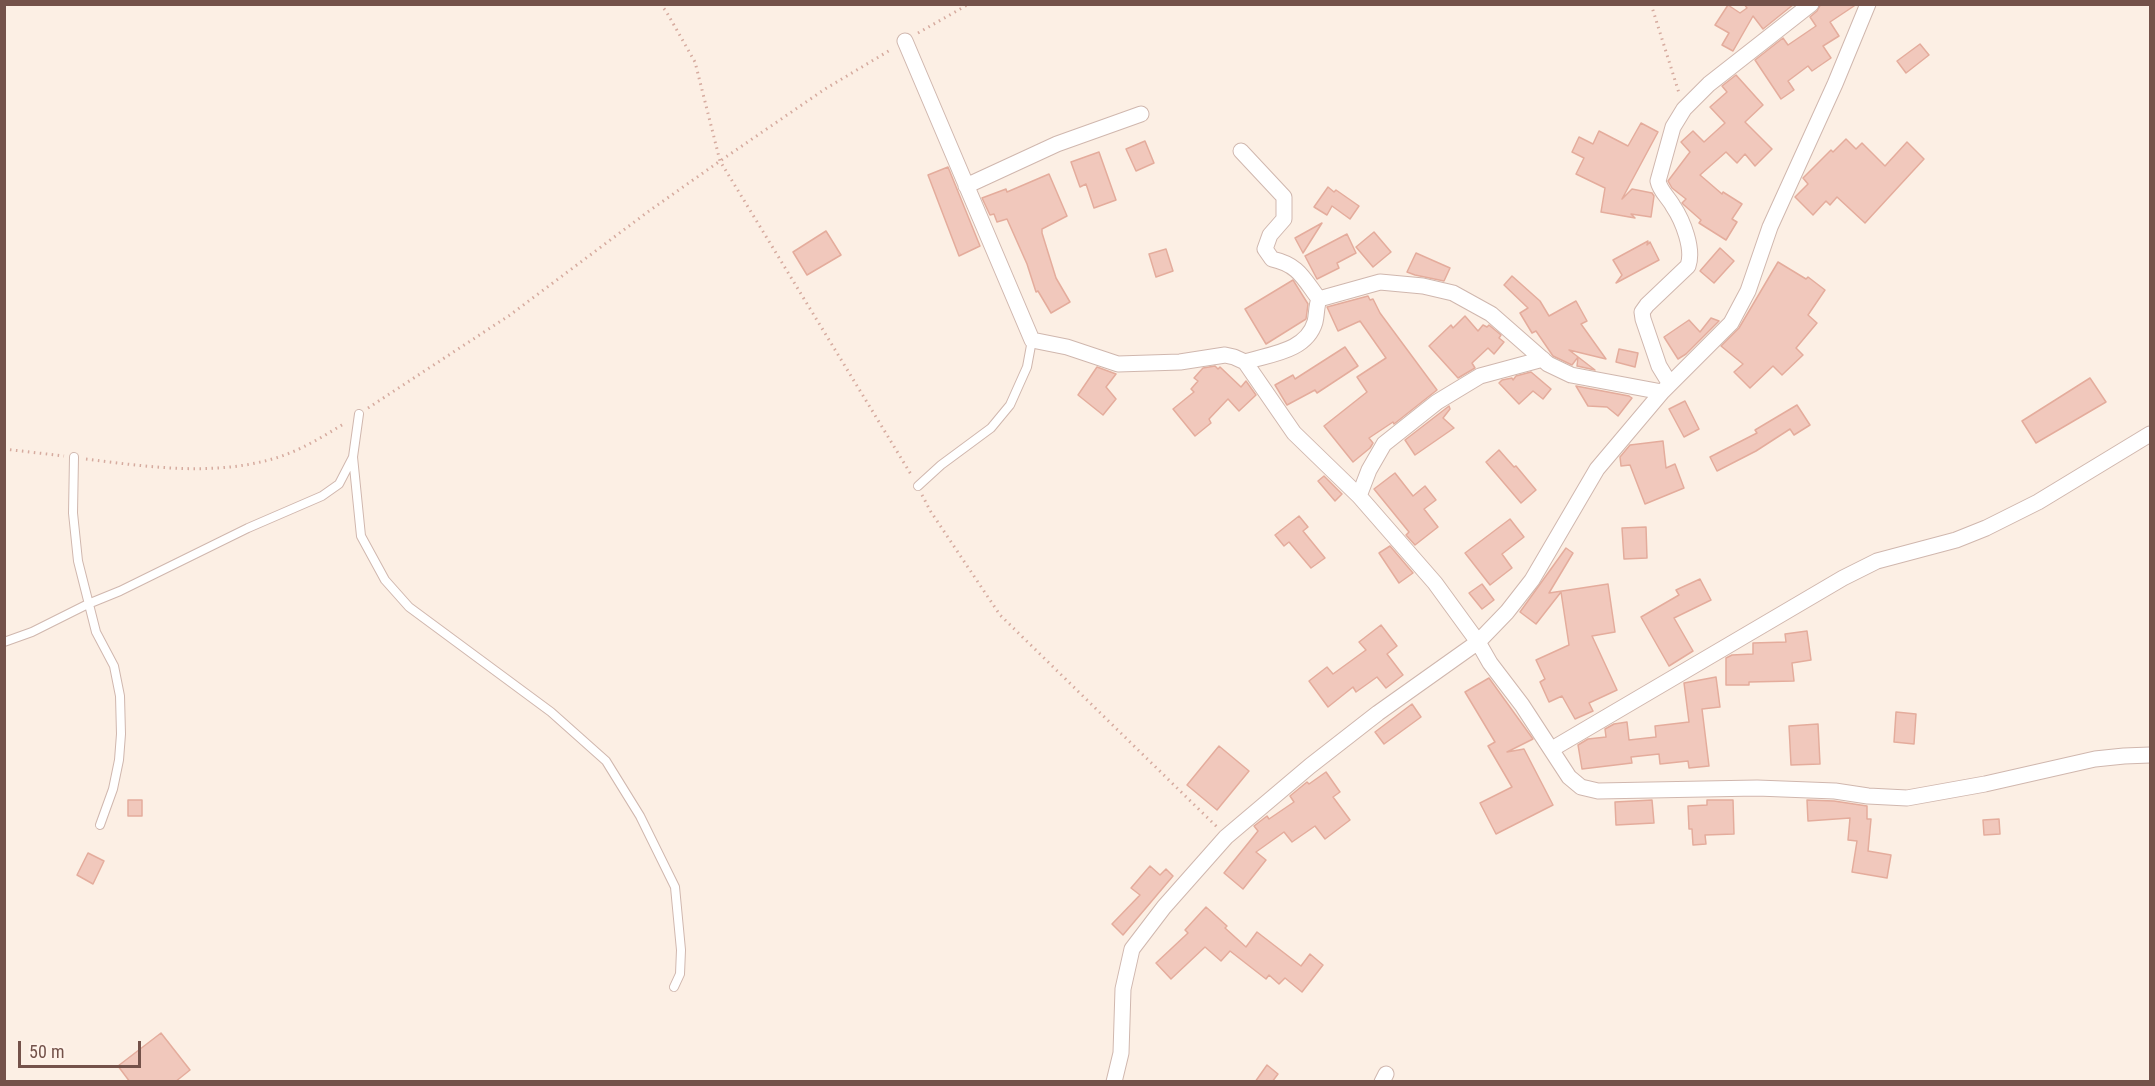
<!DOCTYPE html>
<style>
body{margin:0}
#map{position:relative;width:2155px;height:1086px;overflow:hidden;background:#fcefe4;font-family:"Roboto Condensed",sans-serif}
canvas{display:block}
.frame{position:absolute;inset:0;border:6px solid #74524a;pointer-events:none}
.scale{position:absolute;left:18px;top:1041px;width:123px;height:27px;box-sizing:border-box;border:3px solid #74524a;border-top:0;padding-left:8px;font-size:18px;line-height:21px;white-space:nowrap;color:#74524a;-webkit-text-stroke:4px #fff3ea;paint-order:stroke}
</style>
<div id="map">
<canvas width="2155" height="1086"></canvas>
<div class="frame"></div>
<div class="scale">50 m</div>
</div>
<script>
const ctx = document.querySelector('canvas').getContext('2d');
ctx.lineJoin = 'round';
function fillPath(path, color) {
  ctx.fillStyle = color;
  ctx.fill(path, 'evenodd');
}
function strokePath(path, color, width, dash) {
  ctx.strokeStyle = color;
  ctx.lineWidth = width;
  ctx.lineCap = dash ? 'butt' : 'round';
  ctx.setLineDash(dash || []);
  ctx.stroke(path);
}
const building = new Path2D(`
 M1744 4H1794L1763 29 1753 16 1733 51 1722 45 1729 33 1715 25 1728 5 1740 13 1747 8Z
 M1821 4H1857L1830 22 1839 36 1823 46 1831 58 1812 71 1808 66 1788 81 1794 90 1781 99 1755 60 1783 38 1788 45 1816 26 1810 17 1817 11Z
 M1920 44 1929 55 1906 73 1897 61Z
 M1736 75 1763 105 1745 122 1772 149 1755 166 1745 154 1737 163 1726 152 1700 175 1722 194 1723 192 1742 204 1732 219 1737 222 1726 240 1699 223 1701 220 1684 205 1682 203 1686 199 1672 188 1668 181 1690 152 1681 142 1693 131 1704 142 1725 123 1710 107 1727 92 1722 86Z
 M1641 123 1658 132 1622 199 1632 189 1652 193 1654 196 1651 217 1631 214 1635 218 1601 212 1605 188 1576 174 1584 158 1572 152 1579 137 1593 144 1599 131 1628 146Z
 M1846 139 1856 149 1862 143 1885 166 1907 142 1924 159 1865 223 1837 197 1830 205 1826 201 1813 215 1795 197 1808 184 1803 178 1831 150 1833 152Z
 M1145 141 1154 163 1136 171 1126 149Z
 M1099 152 1116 200 1094 208 1086 184 1080 187 1071 162Z
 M948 167 980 246 959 256 928 175Z
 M1049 174 1067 216 1042 229V233L1056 278 1070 302 1051 313 1038 291 1036 292 1027 264 1007 219 997 222 994 214 990 215 982 198 1006 189 1007 192Z
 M1328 187 1334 192 1336 190 1359 206 1350 219 1332 206 1327 215 1314 207Z
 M1322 223 1303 253 1295 238Z
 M826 231 841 255 807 275 793 252Z
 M1374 232 1391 252 1373 267 1356 247Z
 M1347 234 1356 253 1337 263 1339 268 1317 279 1305 256Z
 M1648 241 1647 245 1650 242 1659 260 1616 283 1622 275 1613 260Z
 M1720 248 1734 261 1714 283 1700 271Z
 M1166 249 1173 271 1156 277 1149 254Z
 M1416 253 1450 268 1444 281 1415 275 1407 272Z
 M1778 262 1806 279 1808 277 1825 290 1808 315 1817 323 1796 348 1803 355 1782 375 1773 366 1750 388 1734 372 1743 364 1721 346 1739 328Z
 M1512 276 1540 301 1549 316 1576 301 1587 321 1581 324 1606 359 1569 350 1595 370 1577 366 1578 357 1572 365 1553 356 1536 331 1532 333 1520 313 1528 308 1504 285Z
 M1293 280 1308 304 1306 319 1266 344 1245 309Z
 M1368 296 1370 300 1373 299 1380 313 1437 390 1394 424 1393 422 1369 438 1373 443 1370 448 1353 462 1324 426 1367 392 1357 377 1386 358 1360 321 1338 331 1327 307Z
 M1465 316 1478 331 1483 325 1487 327 1489 325 1501 335 1499 338 1504 342 1494 354 1488 348 1472 363 1475 368 1458 378 1429 346 1451 325 1453 328Z
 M1711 318 1719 321 1686 354 1678 359 1664 337 1689 320 1700 332Z
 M1345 347 1358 366 1317 393 1315 390 1287 405 1275 385 1293 375 1295 379Z
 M1619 349 1638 353 1635 367 1616 362Z
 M1215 366 1218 369 1220 367 1241 387 1246 381 1256 395 1239 411 1228 399 1209 419 1211 423 1195 436 1173 409 1194 392 1191 389 1198 381 1194 378 1203 368Z
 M1097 367 1116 374 1106 387 1116 399 1103 415 1078 395Z
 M1531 372 1551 389 1543 399 1533 391 1519 404 1499 383 1502 380 1512 378 1513 380 1516 376Z
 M2090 378 2106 402 2036 443 2022 421Z
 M1576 386 1629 396 1632 398 1618 416 1607 407 1588 406Z
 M1685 401 1699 429 1684 437 1669 409Z
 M1797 405 1810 425 1794 435 1790 429 1756 451 1717 471 1710 457 1757 433 1755 430Z
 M1449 406 1450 409 1443 418 1454 428 1415 455 1405 440Z
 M1663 441 1666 468 1675 464 1684 488 1645 504 1630 465 1621 466 1620 457 1630 445Z
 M1499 450 1514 467 1516 466 1536 490 1521 503 1486 462Z
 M1395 473 1413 496 1425 486 1436 500 1424 509 1438 527 1415 545 1406 535 1409 532 1374 489Z
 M1324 476 1342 494 1335 501 1318 481Z
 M1299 516 1308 527 1303 531 1325 558 1311 568 1289 542 1284 546 1275 535Z
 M1510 519 1524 537 1502 554 1512 568 1490 585 1465 553Z
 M1646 527 1647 558 1624 559 1622 528Z
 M1390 546 1413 573 1399 583 1379 553Z
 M1566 548 1573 553 1549 593 1608 584 1615 632 1592 636 1617 690 1589 703 1593 711 1575 719 1562 696 1549 702 1540 682 1545 679 1536 660 1569 645 1561 592 1536 624 1520 612Z
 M1700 579 1711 600 1674 618 1693 651 1669 666 1641 617 1679 595 1676 590Z
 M1482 584 1494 600 1482 609 1469 593Z
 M1381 625 1397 646 1387 654 1403 675 1386 688 1377 677 1356 692 1353 687 1328 707 1309 681 1327 667 1333 674 1366 650 1359 642Z
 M1807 631 1811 660 1792 663 1794 681 1749 682V685H1726V658L1732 655 1753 654V643L1786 642 1785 634Z
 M1716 677 1720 707 1702 709 1709 766 1689 768 1688 761 1660 764 1659 754 1631 757 1632 763 1582 769 1578 745 1588 739 1606 737 1605 729 1614 724 1627 722 1629 740 1656 737 1655 726 1689 722 1684 683Z
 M1489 678 1533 739 1507 752 1524 749 1553 805 1496 834 1480 803 1512 787 1488 746 1495 742 1465 692Z
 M1412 704 1421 717 1384 744 1375 732Z
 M1896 712 1916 714 1914 744 1894 742Z
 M1818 724 1820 764 1791 765 1789 726Z
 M1219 746 1249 771 1217 810 1187 785Z
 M1326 772 1340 792 1333 797 1350 820 1325 839 1315 826 1292 842 1284 832 1256 852 1266 860 1243 889 1224 873 1258 831 1254 826 1267 816 1269 819 1294 802 1290 796 1307 782 1309 784Z
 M128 800H142V816H128Z
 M1652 800 1654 823 1616 825 1615 802Z
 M1707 800H1733L1734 834 1705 835 1706 844 1693 845 1692 829H1689L1688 806 1707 805Z
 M1807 800 1834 801 1867 806V819H1871L1868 851 1891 855 1887 878 1852 872 1857 841 1848 840 1850 818 1808 821Z
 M1999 819 2000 834 1984 835 1983 820Z
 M88 853 104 861 93 884 77 875Z
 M1150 866 1160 875 1166 869 1173 876 1123 935 1112 924 1140 895 1131 888Z
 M1206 907 1227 926 1225 928 1246 947 1257 932 1301 966 1310 954 1323 965 1302 992 1285 978 1279 984 1269 975 1266 979 1230 951 1221 961 1205 947 1171 979 1156 963 1188 933 1185 930Z
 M161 1033 190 1070 175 1082H130L118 1066Z
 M1267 1065 1278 1074 1272 1082H1255Z`);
const path = new Path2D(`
 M660 4 666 11 695 62 720 161 912 476
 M1651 4 1679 93
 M918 33 969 4
 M368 408 510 315 649 211 720 161 825 89 892 49
 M4 449 64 456
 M86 459C150 467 216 477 279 457 303 449 324 436 345 423
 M922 495 931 512 1000 615 1217 827`);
const service = new Path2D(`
 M74 457 73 513 78 561 96 632 114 666 120 696 121 734 119 760 113 789 100 825
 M353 457 361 536 385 580 409 607 551 712 606 761 640 816 675 887 681 950 680 974 674 987
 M918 486 941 465 991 428 1010 405 1027 367 1032 340
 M4 642 32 632 88 604 120 591 248 528 322 496 339 484 353 457 359 414`);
const minor = new Path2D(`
 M905 41 1032 340 1067 347 1118 364 1180 362 1225 355 1234 357 1245 362 1294 433 1359 496 1435 583 1478 642 1490 663 1522 705 1569 777 1581 787 1598 791 1757 788 1835 791 1868 796 1907 798 1985 784 2095 759 2124 756 2150 755
 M1241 151 1284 197V219L1270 235 1265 249 1272 259C1299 265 1303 278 1319 299
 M966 186 1057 144 1141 114
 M1245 362C1269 354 1306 352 1315 322 1317 314 1316 307 1319 299L1380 282 1423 286 1453 293 1491 314 1548 364 1571 375 1662 392
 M1670 384 1659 366 1643 319 1642 312 1647 305 1688 266C1694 249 1683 221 1673 206 1668 197 1660 191 1658 181L1673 127 1684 109 1709 84 1811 4
 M1359 496 1369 470 1384 444 1437 402 1480 376 1543 359
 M1552 749 1843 578 1877 561 1956 540 1986 528 2038 502 2150 434
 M1114 1082 1121 1053 1123 989 1132 949 1164 907 1226 837 1310 766 1378 713 1478 642 1507 612 1532 580 1597 469 1662 392 1731 323 1748 291 1770 227 1835 84 1868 4
 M1382 1082 1386 1074`);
fillPath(building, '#f1c8bc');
strokePath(building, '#e4ac9c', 1.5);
strokePath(service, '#d0b7ae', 10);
strokePath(minor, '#d0b7ae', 17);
strokePath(path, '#d6ab9f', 3, [1.5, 4.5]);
strokePath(service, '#fff', 8);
strokePath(minor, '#fff', 15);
</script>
